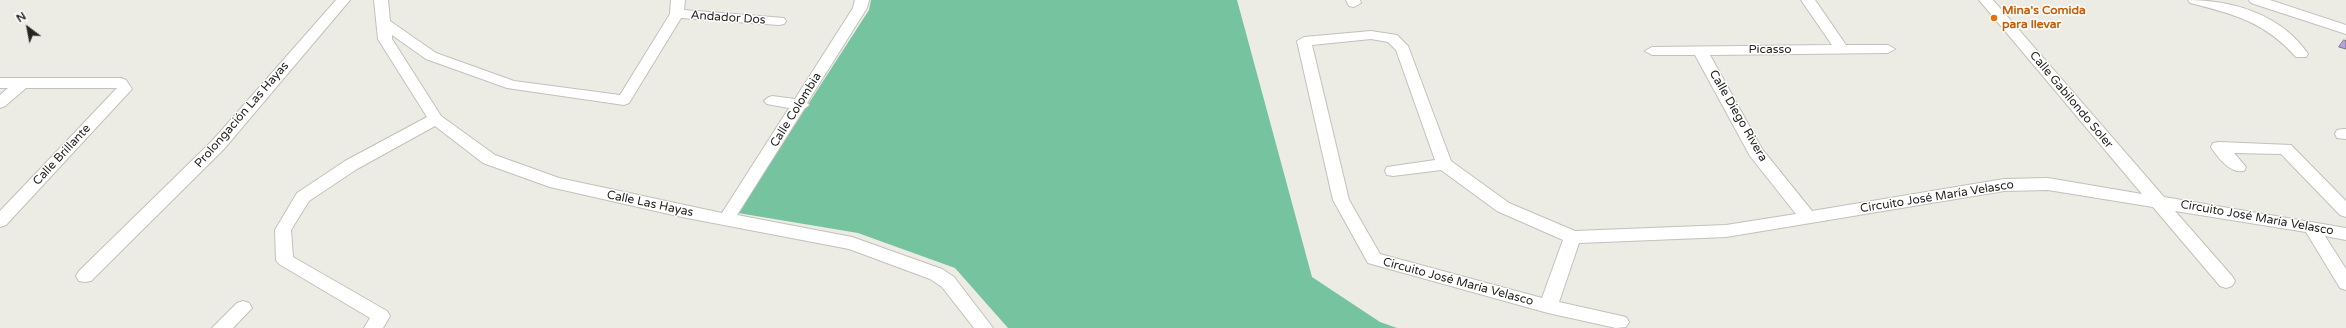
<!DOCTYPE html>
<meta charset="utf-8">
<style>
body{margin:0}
#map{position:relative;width:2346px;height:328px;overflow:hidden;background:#ecebe4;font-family:"Varela Round",sans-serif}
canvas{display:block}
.north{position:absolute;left:8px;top:8px;width:40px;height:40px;-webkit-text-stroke:3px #fff;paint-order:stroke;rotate:328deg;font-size:11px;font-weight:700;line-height:16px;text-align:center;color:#252522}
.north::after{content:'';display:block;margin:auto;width:14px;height:18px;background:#252522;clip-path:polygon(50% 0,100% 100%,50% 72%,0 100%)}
</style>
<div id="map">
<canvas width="2346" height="328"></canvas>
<div class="north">N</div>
</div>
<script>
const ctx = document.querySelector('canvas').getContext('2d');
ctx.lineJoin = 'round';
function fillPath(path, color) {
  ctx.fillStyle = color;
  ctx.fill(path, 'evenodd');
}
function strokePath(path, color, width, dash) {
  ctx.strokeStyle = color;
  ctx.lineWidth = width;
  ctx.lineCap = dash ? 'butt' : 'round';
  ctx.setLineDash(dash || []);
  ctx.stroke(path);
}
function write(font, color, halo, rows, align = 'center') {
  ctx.font = font + ' "Varela Round",sans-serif';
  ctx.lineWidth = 3;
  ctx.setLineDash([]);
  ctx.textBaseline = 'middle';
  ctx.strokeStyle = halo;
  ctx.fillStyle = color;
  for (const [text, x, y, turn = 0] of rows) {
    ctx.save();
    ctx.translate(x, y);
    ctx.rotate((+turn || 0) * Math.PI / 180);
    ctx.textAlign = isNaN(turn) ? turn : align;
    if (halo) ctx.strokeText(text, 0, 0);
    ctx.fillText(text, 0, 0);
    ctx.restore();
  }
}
const forest = new Path2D(`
 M871 0H1237L1312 277 1380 322 1397 328H1008L955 268 858 233 738 213 869 10Z`);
const building = new Path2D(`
 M2344 40 2346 41V49L2339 47Z`);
const minor = new Path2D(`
 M336 0H350L224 149 91 281 85 282 79 281 76 276 79 271 212 141Z
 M374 0H388L390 21 436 53 514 81 620 95 670 14 671 0H685L684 10 784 18 786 21 784 24 779 25 681 18 629 103 624 105 507 88 426 59 392 35V39L441 116 495 155 559 178 722 213 789 108 767 104 764 101 767 98 772 96 795 99 853 8 855 0H869L867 8 807 103 809 105 804 109 737 215 852 237 942 269 954 277 993 328H974L942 287 930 279 849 249 682 217 550 187 483 163 435 126 357 169 309 201 291 230 293 257 387 311 390 316 383 328H364L370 318 279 264 276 260 275 230 297 193 345 161 427 117 378 39Z
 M1346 0H1360L1361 3 1354 7 1349 6Z
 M1801 0H1815L1846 45H1888L1895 49 1888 53 1710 55 1762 149 1812 211 2004 179 2048 178 2142 194 1979 0H1993L2164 197 2346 228V240L2325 236 2346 269V290L2340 288 2306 232 2175 211 2232 276 2235 281 2232 286 2226 288 2220 286 2153 207 2048 190 2004 191 1726 237 1579 243 1559 302 1626 317 1629 322 1626 327 1616 328 1548 313 1368 263 1333 200 1297 41 1304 37 1371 31 1397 35 1408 46 1451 161 1509 203 1575 231 1726 225 1796 214 1750 156 1695 55H1652L1645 51 1652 47 1832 45ZM1371 39 1388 42 1396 50 1435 160 1387 167 1385 171 1387 175 1393 176 1441 170 1497 211 1563 240 1542 298 1380 254 1349 200 1312 45Z
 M2188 0C2233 0 2282 15 2308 54L2306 57H2296C2265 22 2234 14 2190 3Z
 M2249 0H2270L2346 25V34L2251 3Z
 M0 78H121L126 80 132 89 6 225 0 227V211L117 88H26L5 106 0 108V95L8 88H0Z
 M2343 129H2346V139L2337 138 2335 134 2337 130Z
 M2219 142 2291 145 2346 201V217L2340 215 2281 154 2234 153 2246 167 2244 171C2231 174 2218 158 2211 147L2213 143Z
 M243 301 249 303 252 308 233 328H212L237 303Z`);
const markers = [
 [1994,18,4,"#e8710a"]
];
const foodNames = [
 ["Mina's Comida",2002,11],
 ["para llevar",2002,25]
];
const streetNames = [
 ["Andador Dos",728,18,4],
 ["Picasso",1770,50],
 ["Calle Gabilondo Soler",2071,100,50],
 ["Calle Colombia",796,110,-58],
 ["Prolongación Las Hayas",242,115,-49],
 ["Calle Diego Rivera",1738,116,60],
 ["Calle Brillante",62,155,-47],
 ["Circuito José María Velasco",1937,197,-9],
 ["Calle Las Hayas",650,204,12],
 ["Circuito José María Velasco",2257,218,10],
 ["Circuito José María Velasco",1458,282,15]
];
fillPath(forest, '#75c39f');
fillPath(building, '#b8a0e1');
strokePath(building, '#78767c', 1);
strokePath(minor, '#c2c1bb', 2);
fillPath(minor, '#fff');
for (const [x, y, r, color] of markers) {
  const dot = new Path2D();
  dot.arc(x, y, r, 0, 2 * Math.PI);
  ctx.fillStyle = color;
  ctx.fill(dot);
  strokePath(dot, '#fff', 1.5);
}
write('bold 12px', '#c56008', '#fff', foodNames, 'left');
write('12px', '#252522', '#fff', streetNames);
</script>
